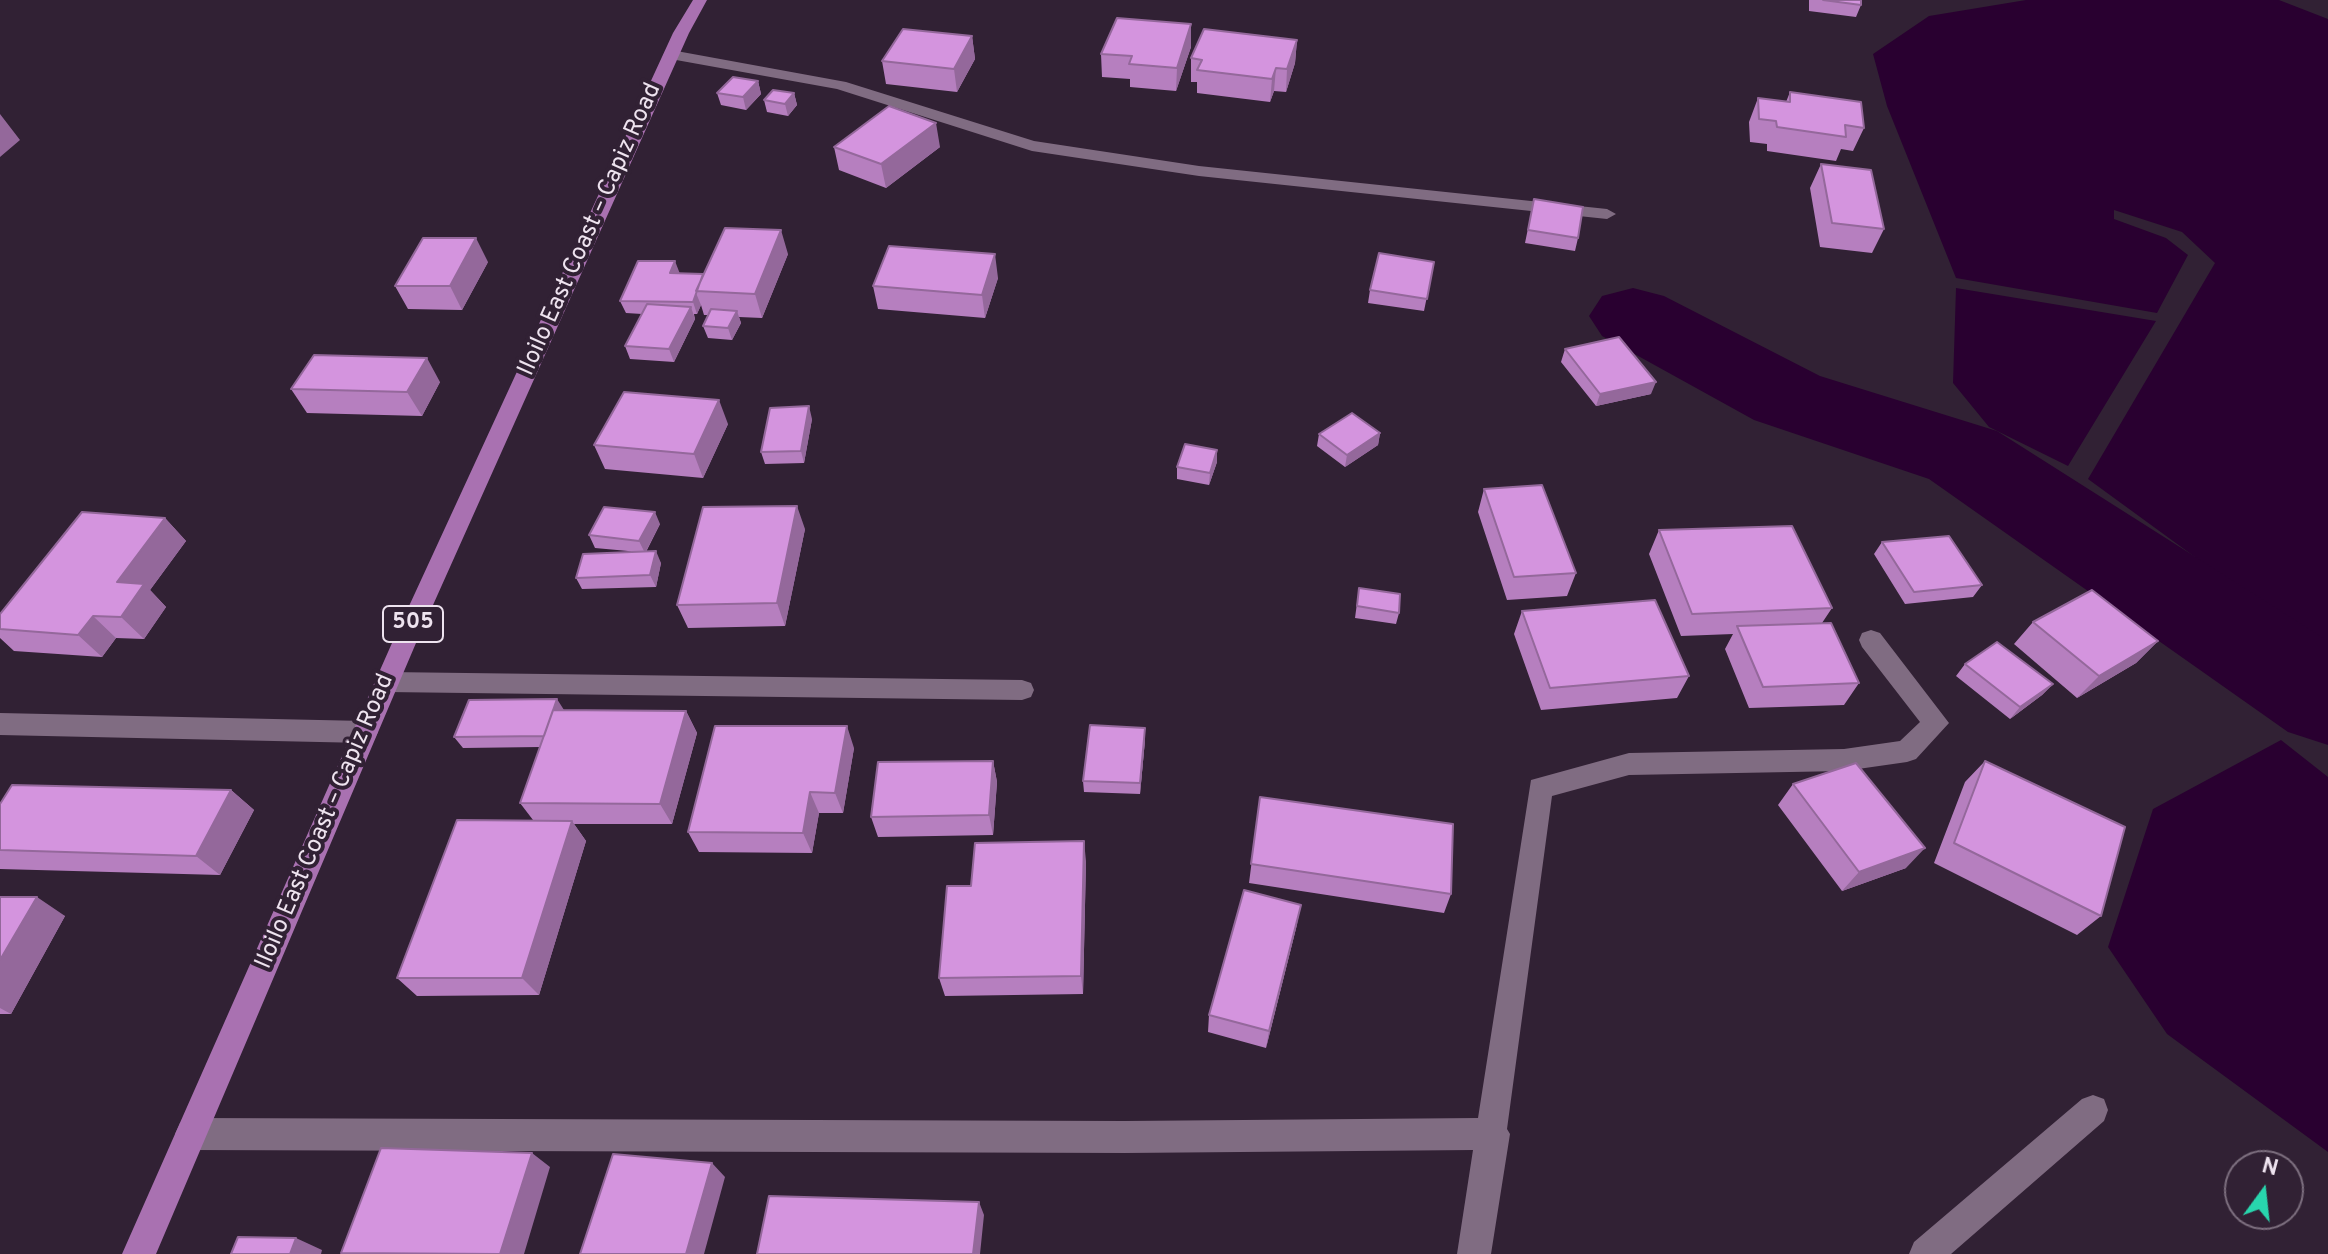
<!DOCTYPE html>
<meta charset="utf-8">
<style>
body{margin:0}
#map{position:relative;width:2328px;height:1254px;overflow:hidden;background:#312134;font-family:Overpass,sans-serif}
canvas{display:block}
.north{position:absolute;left:2224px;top:1150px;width:80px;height:80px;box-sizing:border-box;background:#312134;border:2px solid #7d6f7f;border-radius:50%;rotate:15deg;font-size:22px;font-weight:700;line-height:32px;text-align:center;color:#eee3ef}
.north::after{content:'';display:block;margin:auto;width:28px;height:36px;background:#28d5ad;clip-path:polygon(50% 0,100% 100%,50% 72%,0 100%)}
</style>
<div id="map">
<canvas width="2328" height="1254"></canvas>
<div class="north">N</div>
</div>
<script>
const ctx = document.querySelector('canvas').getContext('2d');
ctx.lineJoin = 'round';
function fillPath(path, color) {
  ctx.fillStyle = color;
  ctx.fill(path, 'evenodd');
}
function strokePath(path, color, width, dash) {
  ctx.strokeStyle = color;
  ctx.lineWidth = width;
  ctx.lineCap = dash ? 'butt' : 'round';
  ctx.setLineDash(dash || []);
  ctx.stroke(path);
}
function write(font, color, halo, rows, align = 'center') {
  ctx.font = font + ' Overpass,sans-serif';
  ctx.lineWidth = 8;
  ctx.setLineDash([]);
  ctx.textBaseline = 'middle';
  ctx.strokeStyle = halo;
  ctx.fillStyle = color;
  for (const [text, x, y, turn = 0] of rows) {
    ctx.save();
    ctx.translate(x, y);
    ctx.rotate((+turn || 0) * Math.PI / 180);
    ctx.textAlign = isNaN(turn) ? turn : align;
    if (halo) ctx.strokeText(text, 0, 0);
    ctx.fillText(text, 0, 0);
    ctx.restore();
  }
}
const water = new Path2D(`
 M2026 0H2279L2328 19V654L2088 479 2215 263 2182 232 2114 210V219L2166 238 2188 255 2157 313 1956 278 1887 106 1873 54 1929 16Z
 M1956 288 2156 321 2068 466 1989 427 1953 383Z
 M2281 740 2328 777V1152L2167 1034 2108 947 2153 809Z`);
const river = new Path2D(`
 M1633 288 1664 296 1820 376 1997 431 2328 641V745L2288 732 1929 479 1754 420 1602 336 1589 316 1602 296Z`);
const minor = new Path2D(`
 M671 50 846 82 1034 141 1199 166 1607 209 1616 214 1607 219 1199 176 1032 151 837 89 665 58 663 55Z
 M1871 630 1880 633 1949 723 1916 759 1907 762 1844 771 1629 775 1552 796 1507 1129 1510 1134 1491 1254H1457L1473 1150 1125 1153 191 1150 180 1145 175 1134 180 1123 191 1118 1125 1121 1478 1118 1531 780 1629 753 1844 749 1900 741 1920 722 1862 647 1859 640 1862 633Z
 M387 672 1022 680 1031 683 1034 690 1031 697 1022 700 387 692 378 689 375 682 378 675Z
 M0 713 365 721 374 724 378 732 374 740 365 743 0 735Z
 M2093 1095 2104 1099 2108 1110 2104 1121 1951 1254H1909L1914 1242 2082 1099Z`);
const primary = new Path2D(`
 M693 0H707L689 33 416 643 156 1254H122L392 643 673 33Z`);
const wall = new Path2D(`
 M1809 0H1861V5L1856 17 1809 11Z
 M1191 24V47L1176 91 1130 87V79L1102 77 1101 54Z
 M972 36 975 59 957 92 886 84 882 61Z
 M1297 40 1295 63 1286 92 1274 91 1270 102 1197 93V82H1191V58Z
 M758 81 761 94 746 110 721 105 717 93Z
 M1790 92 1864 128 1853 151 1841 149 1836 161 1767 151V144L1750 142 1749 122 1758 98 1786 102Z
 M794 93 797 105 788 116 767 112 764 100Z
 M834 147H940L886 188 839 170Z
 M1821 164 1884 229 1872 253 1820 247 1810 188Z
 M1534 199 1578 238 1575 251 1525 243Z
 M788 254 762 318 739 317 741 323 732 340 708 338 703 326 708 315H704L701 305 697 314H694L695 319 674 362 630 359 625 346 642 314 626 313 620 301 679 274H703Z
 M488 262 462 310 408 309 395 286Z
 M1434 262 1424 311 1368 303 1370 290Z
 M998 278 985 318 878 309 873 286Z
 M1565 349 1651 394 1596 406 1561 362Z
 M440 382 422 416 307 413 291 389Z
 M812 419 804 463 765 464 761 452Z
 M728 424 703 478 605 469 594 445Z
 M1380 433 1378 445 1345 467 1317 446 1319 434Z
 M1217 450V462L1209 485 1177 479V467Z
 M1484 489 1576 573 1567 596 1507 600 1478 512Z
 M165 518 186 541 150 590 166 607 144 639 116 638 102 657 14 651 0 638V614Z
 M660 524 646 552 661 563 656 587 582 589 576 578 639 552 595 548 589 535Z
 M805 529 785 626 688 628 677 605Z
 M1659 530 1832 608 1822 623 1859 683 1844 705 1749 708 1725 649 1733 634 1681 636 1649 554Z
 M1882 542 1982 585 1973 597 1905 604 1874 554Z
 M1359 588 1399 613 1396 624 1355 618Z
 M1522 611 1689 676 1677 698 1541 710 1514 634Z
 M2033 622 2158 641 2136 663 2077 698 2014 644Z
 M1965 664 2053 684 2042 695 2010 719 1956 676Z
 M564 710 686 711 697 733 672 824H574L586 841 539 995 417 996 397 978 533 820 520 803 540 747 463 748 454 737Z
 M1145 740 1140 794 1084 792 1083 781Z
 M854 748 843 813H819L812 853 699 852 688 832Z
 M993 761 997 782 993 835 878 837 871 817Z
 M1985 761 2101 916 2077 935 1934 863 1965 782Z
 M1793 784 1906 868 1842 891 1778 805Z
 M231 790 254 810 220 875 0 869V804Z
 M1260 797 1451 894 1444 913 1249 883Z
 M1086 861 1083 994 945 996 939 978 971 886Z
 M0 897 65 916 11 1014H0Z
 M1297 924 1266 1048 1208 1032 1209 1015Z`);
const shadedWall = new Path2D(`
 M1191 24V47L1176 91 1177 68Z
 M972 36 975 59 957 92 954 69Z
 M1297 40 1295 63 1286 92 1287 69Z
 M1276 68 1274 91 1270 102 1272 79Z
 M758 81 761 94 746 110 743 97Z
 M794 93 797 105 788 116 785 104Z
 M0 114 20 140 0 157Z
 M936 123 940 147 886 188 881 164Z
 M781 230 788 254 762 318 755 294Z
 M476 238 488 262 462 310 450 286Z
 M995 254 998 278 985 318 982 295Z
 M675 261 680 274 670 273Z
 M696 293 701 305 697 314 693 302Z
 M691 307 695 319 674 362 669 349Z
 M737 311 741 323 732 340 728 328Z
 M427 358 440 382 422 416 407 392Z
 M1656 382 1651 394 1596 406 1600 394Z
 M719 400 728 424 703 478 694 454Z
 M809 406 812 419 804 463 801 451Z
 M1380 433 1378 445 1345 467 1347 455Z
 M1217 450V462L1209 485 1210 473Z
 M797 506 805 529 785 626 777 603Z
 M655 512 660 524 645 553 639 541Z
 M165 518 186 541 150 590 166 607 144 639 121 617 117 582Z
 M656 551 661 563 656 587 650 575Z
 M93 616 116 638 102 657 78 635Z
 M2158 641 2136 663 2077 698 2099 676Z
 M2053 684 2042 695 2010 719 2020 707Z
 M557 699 564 710 544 736Z
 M686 711 697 733 672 824 660 804Z
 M847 726 854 748 843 813 835 793Z
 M1145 728V740L1140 794V783Z
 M993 761 997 782 993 835 989 815Z
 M231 790 254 810 220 875 196 856Z
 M810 792 819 813 812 853 803 833Z
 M572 821 586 841 539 995 522 978Z
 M1084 841 1086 861 1083 994 1081 976Z
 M1925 848 1906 868 1842 891 1859 872Z
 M37 897 65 916 11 1014 0 1008V960Z
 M1301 905 1297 924 1266 1048 1269 1031Z
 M532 1153 550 1167 524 1254H500Z
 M712 1163 725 1177 704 1254H686Z
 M979 1202 984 1215 980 1254H973Z
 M296 1238 322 1250 321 1254H290Z`);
const building = new Path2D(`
 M1823 0H1861V5Z
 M1117 18 1191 24 1177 68 1129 64 1132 56 1101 54Z
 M903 29 972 36 954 69 882 61Z
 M1204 29 1297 40 1287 69 1276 68 1272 79 1197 70 1202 60 1191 58Z
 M733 77 758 81 743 97 717 93Z
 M773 90 794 93 785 104 764 100Z
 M1790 92 1861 102 1864 128 1845 125 1846 137 1777 127 1776 121 1759 119 1758 98 1790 102Z
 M889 106 936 123 881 164 834 147Z
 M1821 164 1871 170 1884 229 1832 223Z
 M1534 199 1583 207 1578 238 1528 230Z
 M725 228 781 230 755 294 696 291Z
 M423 238H476L450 286H395Z
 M889 246 995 254 982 295 873 286Z
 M1379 253 1434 262 1427 299 1370 290Z
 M638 261H675L670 273 703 274 693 302 620 301Z
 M647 304 691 307 669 349 625 346Z
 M711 309 737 311 728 328 703 326Z
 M1619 337 1656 382 1600 394 1565 349Z
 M314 355 427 358 407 392 291 389Z
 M624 392 719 400 694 454 594 445Z
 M809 406 801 451 761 452 770 408Z
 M1352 413 1380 433 1347 455 1319 434Z
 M1185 444 1217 450 1210 473 1177 467Z
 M1542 485 1576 573 1514 577 1484 489Z
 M797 506 777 603 677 605 703 507Z
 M604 507 655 512 639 541 589 535Z
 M82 512 165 518 117 582 144 584 121 617 93 616 78 635 0 629V614Z
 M1792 526 1832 608 1692 614 1659 530Z
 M1949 536 1982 585 1914 592 1882 542Z
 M656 551 650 575 576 578 583 554Z
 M1359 588 1400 594 1399 613 1357 606Z
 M2092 590 2158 641 2099 676 2033 622Z
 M1655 600 1689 676 1550 688 1522 611Z
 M1831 623 1859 683 1763 687 1737 626Z
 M1997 642 2053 684 2020 707 1965 664Z
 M557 699 544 736 454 737 469 700Z
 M553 710 686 711 660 804 520 803Z
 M1090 725 1145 728 1140 783 1083 781Z
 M715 726H847L835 793 810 792 803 833 688 832Z
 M993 761 989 815 871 817 878 762Z
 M1985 761 2125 827 2101 916 1954 843Z
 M1856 763 1925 848 1859 872 1793 784Z
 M12 785 231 790 196 856 0 850V804Z
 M1260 797 1453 824 1451 894 1251 864Z
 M457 820 572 821 522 978H397Z
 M1084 841 1081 976 939 978 947 886H971L975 843Z
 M1244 890 1301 905 1269 1031 1209 1015Z
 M0 897H37L0 960Z
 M381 1148 532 1153 500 1254 341 1253Z
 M613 1154 712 1163 686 1254H580Z
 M769 1196 979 1202 973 1254H757Z
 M238 1237 296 1238 290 1254H231Z`);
const shields = [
 [413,624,60]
];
const shieldNames = [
 ["505",413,624]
];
const streetNames = [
 ["Iloilo East Coast – Capiz Road",591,230,-66],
 ["Iloilo East Coast – Capiz Road",326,822,-67]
];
fillPath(water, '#290030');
fillPath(river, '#290030');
fillPath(minor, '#806c82');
fillPath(primary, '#a971b1');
fillPath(wall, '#b67fbf');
fillPath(shadedWall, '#94689b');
fillPath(building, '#d494de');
strokePath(building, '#94689b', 2);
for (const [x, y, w] of shields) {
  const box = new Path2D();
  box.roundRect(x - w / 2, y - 18, w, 36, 6);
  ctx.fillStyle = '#312134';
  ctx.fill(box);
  strokePath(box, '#eee3ef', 2);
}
write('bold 22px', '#eee3ef', null, shieldNames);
write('24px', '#eee3ef', '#312134', streetNames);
</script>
